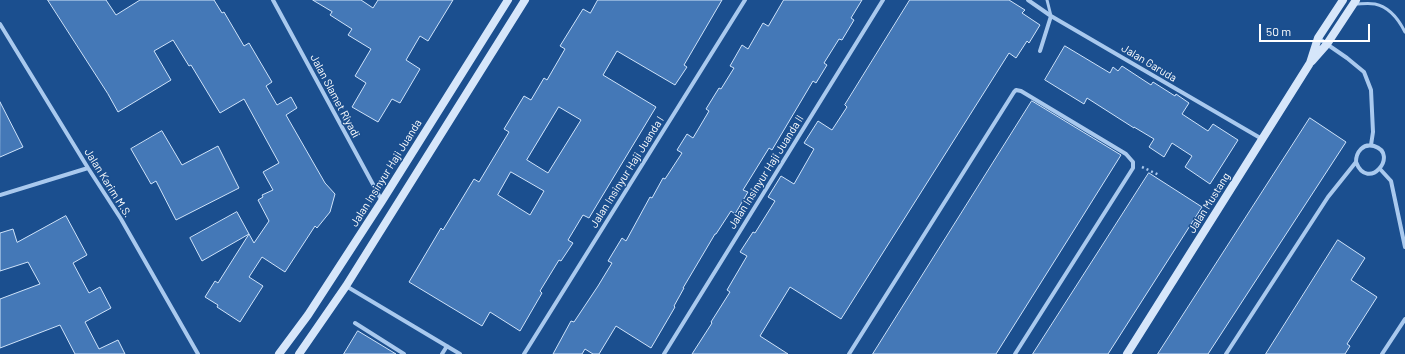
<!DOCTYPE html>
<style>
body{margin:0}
#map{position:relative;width:1405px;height:354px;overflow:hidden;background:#1b4f8f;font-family:Barlow,sans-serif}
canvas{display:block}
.scale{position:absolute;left:1259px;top:24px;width:111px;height:18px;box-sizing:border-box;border:2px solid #fff;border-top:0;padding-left:5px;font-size:12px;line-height:14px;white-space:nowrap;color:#fff;-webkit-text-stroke:3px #1b4f8f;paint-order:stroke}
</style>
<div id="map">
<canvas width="1405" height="354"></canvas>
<div class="scale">50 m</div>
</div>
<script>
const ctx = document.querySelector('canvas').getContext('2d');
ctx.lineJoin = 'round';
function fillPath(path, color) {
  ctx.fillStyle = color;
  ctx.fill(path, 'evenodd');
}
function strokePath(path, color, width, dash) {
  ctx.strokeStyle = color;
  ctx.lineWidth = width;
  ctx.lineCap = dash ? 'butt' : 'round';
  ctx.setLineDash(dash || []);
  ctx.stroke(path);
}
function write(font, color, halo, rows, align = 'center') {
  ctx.font = font + ' Barlow,sans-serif';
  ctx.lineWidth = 3;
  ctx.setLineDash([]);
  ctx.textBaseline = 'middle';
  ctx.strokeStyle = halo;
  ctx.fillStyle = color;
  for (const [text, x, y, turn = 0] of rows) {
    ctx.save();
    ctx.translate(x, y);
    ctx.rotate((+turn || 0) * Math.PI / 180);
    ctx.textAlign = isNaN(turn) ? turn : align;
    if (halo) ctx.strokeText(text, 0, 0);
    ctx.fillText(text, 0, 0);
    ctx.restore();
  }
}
const building = new Path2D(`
 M48 0H106L116 15 140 0H214L222 13 224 12 244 46 249 43 272 82 266 86 277 105 291 97 297 108 286 115 325 183 335 194 330 212 317 228 315 226 285 272 262 257 249 277 263 286 240 322 217 307 218 305 205 297 215 281 218 283 249 234 254 243 269 221 258 200 263 197 262 195 273 190 263 172 279 163 244 99 220 113 191 65 189 66 173 40 154 51 171 80 118 112 108 94Z
 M313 0H361L373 8 378 0H453L428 41 420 36 406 60 420 69 400 103 392 99 378 122 352 107 366 83 355 76 371 49 348 35 352 29 330 15 332 12Z
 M598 0H722L684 65 687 67 675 85 617 51 603 75 656 107 589 218 583 215 568 240 573 243 561 261 559 260 540 291 542 293 520 331 490 312 482 326 409 282 441 228 443 230 474 179 479 182 509 132 504 129 524 96 531 100 544 78 547 80 565 49 560 46 583 9 590 13ZM559 107 581 120 548 173 527 160ZM511 172 544 191 530 215 498 195Z
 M784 0H862L851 18 854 20 842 40 839 39 824 63 827 65 816 83 813 81 772 150 769 148 743 190 748 192 735 214 731 211 716 234H715L683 288H684L674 306 675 307 651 348 616 326 599 354H593L585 349 582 354H553L571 321 574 322 598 286 612 263 608 261 622 238 626 241 650 197 652 198 663 178 665 179 682 153 677 150 687 134 693 138 709 111 706 109 719 88 721 89 734 68 730 66 742 45 748 49 763 23 768 26Z
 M910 0H1009L1025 10 1022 13 1040 25 1029 43 1027 41 1016 58 1009 53 841 319 790 287 760 336 788 354H692L712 323 711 322 730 292 727 290 747 256 740 252 753 232 755 233 775 201 768 197 781 176 794 184 814 149 804 143 818 121 832 130 847 107 845 105Z
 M1065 46 1110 73 1113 67 1118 71 1122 66 1151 85 1153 82 1175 96 1176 94 1189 103 1182 114 1208 131 1213 124 1238 140 1210 184 1185 167 1192 156 1172 143 1164 157 1149 147 1154 139 1134 127V128L1087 98 1084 104 1045 80Z
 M1032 101 1121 155 1074 230 996 354H873Z
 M0 102 23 147 0 157Z
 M1310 118 1346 142 1208 354H1158Z
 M162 131 182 165 218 146 239 188 176 220 156 181 151 184 131 149Z
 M1149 173 1202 207 1108 354H1033Z
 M237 212 249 234 202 261 190 238Z
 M66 216 87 255 73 263 89 293 100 287 111 308 85 322 99 349 118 340 125 354H75L60 325 0 348V299L40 284 28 262 0 271V233L13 229 17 242Z
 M1338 240 1365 258 1351 280 1377 297 1347 344 1350 346 1345 354H1266Z
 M358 331 396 354H344Z`);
const path = new Path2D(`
 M1142 167 1159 175`);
const lane = new Path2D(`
 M1047 0 1051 16
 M1355 4C1361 4 1368 3 1375 4 1389 7 1399 20 1405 32`);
const street = new Path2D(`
 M273 0 382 201
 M1028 0 1051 16 1262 139
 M0 24 88 168 121 219 198 354
 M1318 38 1347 58 1364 72 1371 90 1373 132 1371 145
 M1040 51 1051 16
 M1380 169 1391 181 1405 247
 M0 195 88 168
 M346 286 460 354
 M355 323 404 354
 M442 354 447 346
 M524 354 745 0
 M664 354 883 0
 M849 354 1014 92 1016 90 1021 91 1126 154 1133 162V168L1015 354
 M1226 354 1328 197 1356 162C1356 152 1363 143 1374 146 1400 154 1368 193 1356 162
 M1382 354 1405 319`);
const secondary = new Path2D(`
 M1312 61 1327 44 1356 0
 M279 354 308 315 382 201 508 0
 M299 354 346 286 525 0
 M1127 354 1310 63 1318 38 1343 0`);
const streetNames = [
 ["Jalan Garuda",1149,63,31],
 ["Jalan Slamet Riyadi",335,96,62],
 ["Jalan Insinyur Haji Juanda I",627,172,-58],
 ["Jalan Insinyur Haji Juanda II",766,172,-58],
 ["Jalan Insinyur Haji Juanda",386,173,-58],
 ["Jalan Karim M.S.",108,183,58],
 ["Jalan Mustang",1209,203,-58]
];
fillPath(building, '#4478b7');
strokePath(building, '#cfe3fa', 1);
strokePath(path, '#a9c9ee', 2.5, [2, 3]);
strokePath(lane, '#a9c9ee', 3);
strokePath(street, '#a9c9ee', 4);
strokePath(secondary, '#d6e6fa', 8);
write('11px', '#fff', '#1b4f8f', streetNames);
</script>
